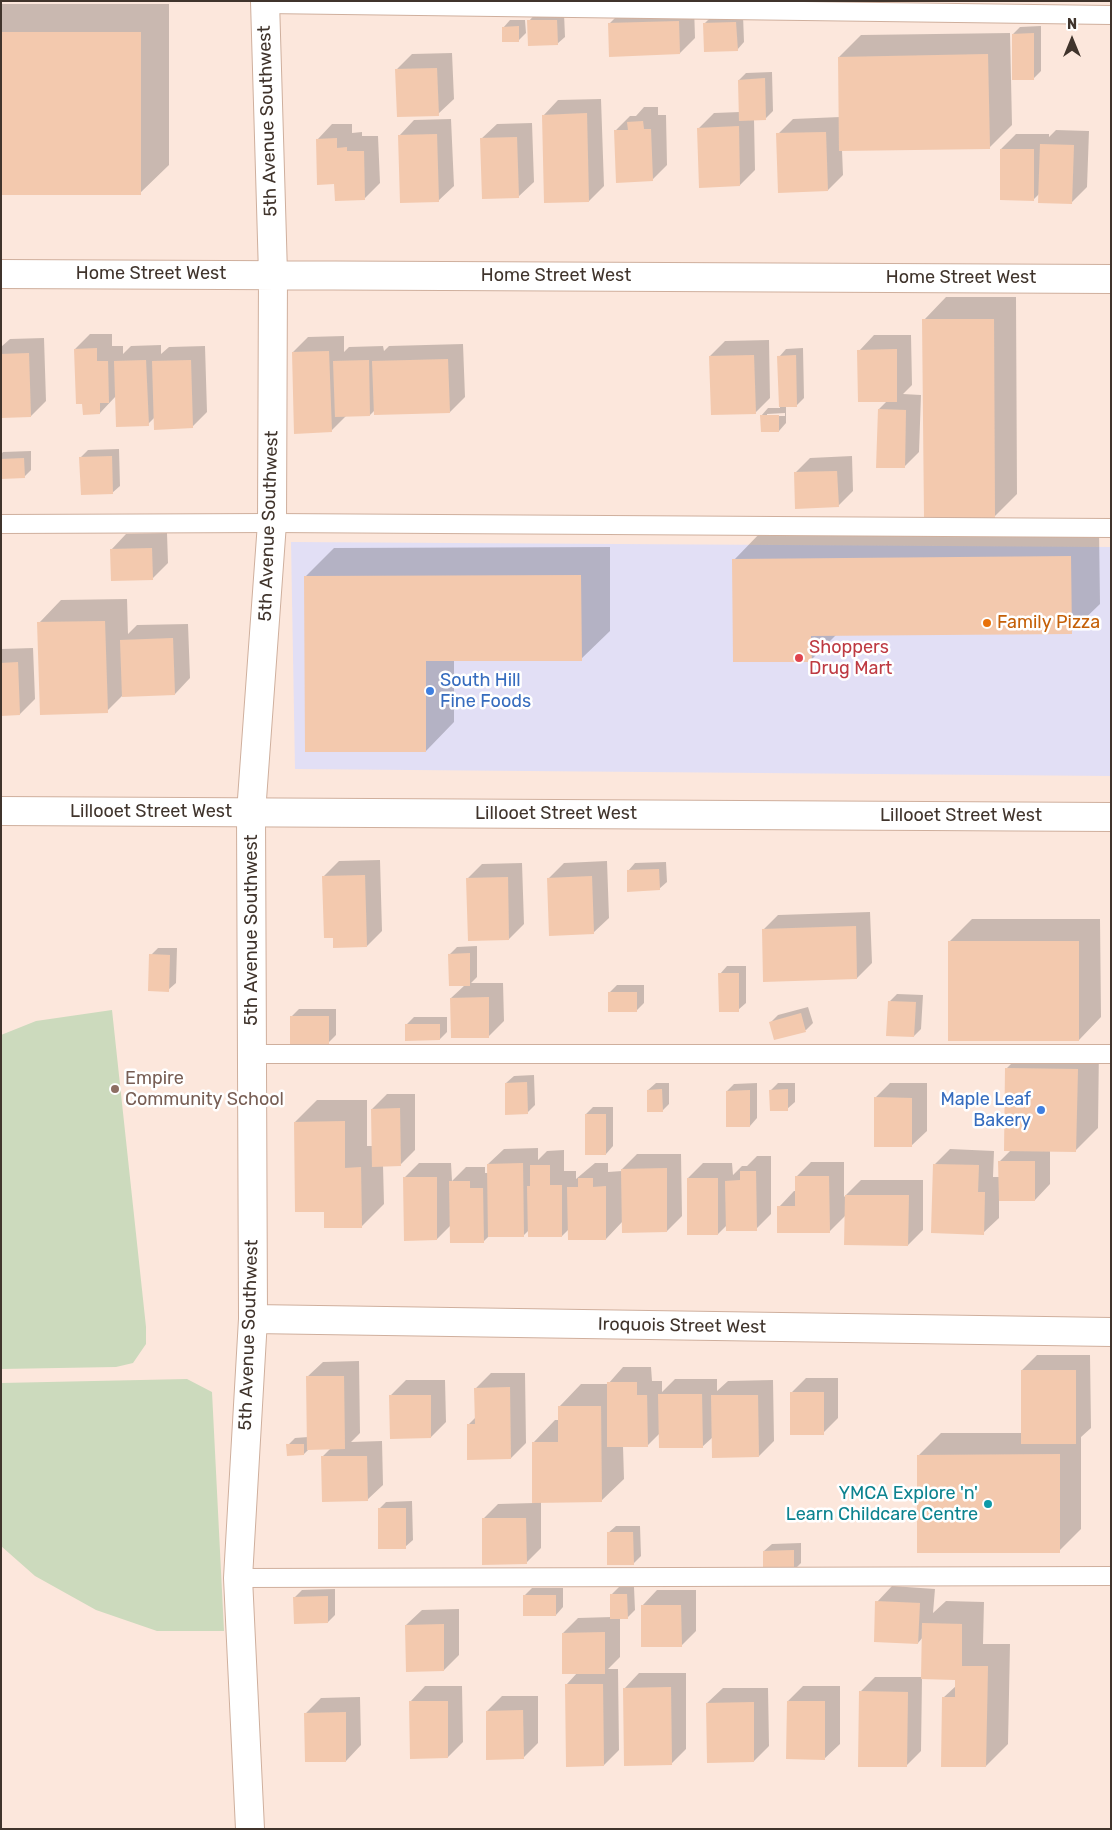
<!DOCTYPE html>
<style>
body{margin:0}
#map{position:relative;width:1112px;height:1830px;overflow:hidden;background:#fce7dc;font-family:Rubik,sans-serif}
canvas{display:block}
.frame{position:absolute;inset:0;border:2px solid #40342c;pointer-events:none}
.north{position:absolute;left:1047px;top:15px;width:50px;height:50px;-webkit-text-stroke:4px #fff;paint-order:stroke;rotate:0deg;font-size:14px;font-weight:700;line-height:20px;text-align:center;color:#40342c}
.north::after{content:'';display:block;margin:auto;width:18px;height:22px;background:#40342c;clip-path:polygon(50% 0,100% 100%,50% 72%,0 100%)}
</style>
<div id="map">
<canvas width="1112" height="1830"></canvas>
<div class="frame"></div>
<div class="north">N</div>
</div>
<script>
const ctx = document.querySelector('canvas').getContext('2d');
ctx.lineJoin = 'round';
function fillPath(path, color) {
  ctx.fillStyle = color;
  ctx.fill(path, 'evenodd');
}
function strokePath(path, color, width, dash) {
  ctx.strokeStyle = color;
  ctx.lineWidth = width;
  ctx.lineCap = dash ? 'butt' : 'round';
  ctx.setLineDash(dash || []);
  ctx.stroke(path);
}
function write(font, color, halo, rows, align = 'center') {
  ctx.font = font + ' Rubik,sans-serif';
  ctx.lineWidth = 5;
  ctx.setLineDash([]);
  ctx.textBaseline = 'middle';
  ctx.strokeStyle = halo;
  ctx.fillStyle = color;
  for (const [text, x, y, turn = 0] of rows) {
    ctx.save();
    ctx.translate(x, y);
    ctx.rotate((+turn || 0) * Math.PI / 180);
    ctx.textAlign = isNaN(turn) ? turn : align;
    if (halo) ctx.strokeText(text, 0, 0);
    ctx.fillText(text, 0, 0);
    ctx.restore();
  }
}
const commercial = new Path2D(`
 M291 542 1111 547V776L295 769Z`);
const green = new Path2D(`
 M112 1010 146 1327V1344L133 1363 116 1367 1 1369V1035L36 1021Z
 M187 1379 212 1392 224 1631H157L96 1610 35 1576 1 1546V1383Z`);
const shadow = new Path2D(`
 M1 4H169V165L140 193H1Z
 M694 6 695 38 680 53 609 24 625 8Z
 M536 13H564L565 37 557 44 529 21Z
 M743 15 744 42 737 50 704 24 712 16Z
 M510 20H525L526 33 518 41 503 28Z
 M1041 26V71L1034 78 1013 34 1020 27Z
 M1010 33 1012 125 989 148 842 150 843 175 828 190 778 134 793 119 840 117 839 57 861 35Z
 M452 53 454 99 438 114 397 69 412 54Z
 M772 72 773 111 766 118 754 119 755 170 740 185 699 128 714 113 740 112 739 80 746 73Z
 M601 99 604 186 589 201 543 116 558 100Z
 M644 107H658V115H666L667 165 652 180 615 131 630 116H636Z
 M451 119 454 186 438 201 399 136 414 120Z
 M532 123 534 182 518 197 481 139 497 124Z
 M332 124H352V133L362 132V136H378L380 183 365 198 335 183 317 140Z
 M1056 130 1089 131 1087 187 1072 202 1039 194 1033 200 1001 149 1016 134H1049V137Z
 M946 297H1016L1017 494 995 516 924 320Z
 M90 334H112V346H123V354L131 346 161 345V354L169 347 205 346 207 412 192 427 155 417 148 424 116 396 100 413 75 349Z
 M874 335H911L912 385 903 394 921 395 919 452 904 467 879 409 888 400 859 351Z
 M344 336V352L349 347 383 346 384 351 389 346 463 344 465 397 450 412 375 410 370 415H347L331 431 293 352 308 337Z
 M44 338 46 401 31 416 1 417V347L10 339Z
 M769 340 770 398 755 413 710 356 725 341Z
 M803 348 804 398 797 405 786 406V423L779 431 761 416 768 408H780L779 357 786 349ZM785 413V416H767V414Z
 M119 449 120 486 112 493 81 457 88 450Z
 M31 451V470L24 477H1V454L3 452Z
 M852 456 853 491 838 506 795 473 810 458Z
 M1099 528 1100 604 1071 632 837 634 811 660 734 560 762 531Z
 M167 533 168 563 152 579 111 550 126 534Z
 M610 547V631L581 659H454V722L426 751 306 576 334 548Z
 M127 599 128 634 137 625 188 624 190 678 175 694 123 695 107 711 39 623 61 600Z
 M33 648 35 699 20 714 1 715V649Z
 M380 860 382 931 367 946 323 877 339 861Z
 M607 861 609 918 593 933 549 878 564 863Z
 M666 862 667 882 659 889 628 871 635 863Z
 M522 863 524 924 509 939 467 879 482 864Z
 M870 912 872 963 857 978 763 930 778 915Z
 M972 919H1100L1101 1017 1079 1040 949 942Z
 M477 946V977L471 983H503L504 1021 488 1037 451 998 465 985 450 954 457 947Z
 M158 948H177L176 983 168 990 151 955Z
 M727 966H746V1003L738 1010 720 974Z
 M617 985H644V1003L637 1010 609 993Z
 M897 994 923 995 921 1029 914 1036 890 1001Z
 M808 1007 813 1023 806 1030 770 1023 778 1015Z
 M299 1009H336V1035L329 1042 291 1017Z
 M414 1017H447V1032L440 1039 406 1025Z
 M1029 1046 1099 1047 1098 1128 1076 1150H1050V1184L1035 1200H999V1218L983 1233 935 1164 950 1149 994 1151 993 1177H1000L999 1162 1012 1149 1006 1069Z
 M534 1075 535 1105 527 1113 506 1083 514 1076Z
 M656 1083H669V1104L662 1111 648 1090Z
 M757 1083V1118L750 1126 727 1091 734 1084Z
 M778 1083H795V1102L787 1109 771 1090Z
 M890 1083H927V1131L911 1146 875 1098Z
 M387 1094H415V1150L400 1165H383L384 1204 362 1226 325 1210 295 1122 317 1100H367V1146H373L372 1109Z
 M593 1107H613V1146L606 1154 586 1114Z
 M538 1148V1160L547 1151 564 1150V1171H576V1179L595 1163H608V1172L622 1171V1169L637 1154H681L682 1216 667 1231 623 1221 606 1239 569 1229 562 1236 529 1230 523 1236H489L484 1241 451 1225 437 1239 404 1178 419 1163H451L452 1181 466 1167H485V1173H488V1164L504 1149Z
 M757 1156H771V1214L756 1229 727 1225 718 1234 688 1178 703 1163H732L733 1175 742 1166H747Z
 M811 1162H844V1197L861 1180H923V1230L908 1245 846 1215 829 1232 779 1207 794 1191H796V1177Z
 M1037 1355H1090L1091 1428 1081 1437V1529L1059 1551 919 1455 941 1433H1022V1370Z
 M359 1361 360 1433 351 1442 382 1441 383 1485 367 1500 322 1457 331 1448H310L304 1454 288 1445 295 1438 308 1437 307 1377 323 1362Z
 M623 1367H651L652 1381H662V1392L675 1379H717V1391L728 1381 773 1380 774 1441 759 1456 713 1437 702 1447 660 1433 647 1446H623L624 1479 601 1501 541 1502V1548L526 1563 483 1519 498 1504 534 1503 533 1443 555 1420H559V1407L581 1384H608Z
 M491 1373H525L526 1443 511 1458 468 1425 476 1417V1388Z
 M806 1378H838V1418L823 1433 791 1393Z
 M406 1380H445L446 1422 431 1437 391 1395Z
 M412 1501 413 1540 405 1547 379 1509 386 1502Z
 M616 1526H640L641 1556 633 1564 608 1533Z
 M801 1543V1563L793 1571 764 1551 772 1544Z
 M892 1586 935 1589 933 1613 946 1601 984 1602 983 1644H1010L1008 1744 986 1766 943 1698 957 1685V1679L922 1678 921 1751 906 1766 860 1692 875 1677H922L923 1637 918 1643 877 1602Z
 M619 1587H634L635 1610 627 1618H620V1657L608 1669H618L619 1750 604 1765 566 1685 578 1672 563 1633 578 1618 612 1617 611 1595Z
 M532 1588H563V1607L556 1615 524 1596Z
 M335 1589V1615L328 1622 295 1597 302 1590Z
 M657 1590H696V1631L681 1646 642 1606Z
 M459 1609V1655L444 1670 406 1625 422 1610Z
 M639 1673H686V1749L671 1764 624 1689Z
 M425 1686H462L463 1742 448 1757 410 1702Z
 M803 1686H840V1744L824 1759 788 1701Z
 M723 1688H768L769 1746 754 1761 707 1703Z
 M502 1696H538V1743L523 1758 487 1711Z
 M360 1697 361 1745 346 1761 306 1713 321 1698Z`);
const building = new Path2D(`
 M527 20H557L558 45 528 46Z
 M679 21 680 54 609 57 608 23Z
 M736 22 738 51 704 52 703 23Z
 M519 26V42H502V27Z
 M1 32H141V195H1Z
 M1034 33V80H1012V34Z
 M988 54 990 149 839 151 838 57Z
 M437 68 439 116 397 117 395 69Z
 M765 78 766 120 739 121 738 80Z
 M587 113 589 202 544 203 542 115Z
 M643 121 644 129H651L653 181 616 183 614 130H628L627 122Z
 M739 126 740 186 699 188 697 128Z
 M826 132 828 191 778 193 776 133Z
 M437 134 439 202 400 203 398 135Z
 M517 137 519 198 482 199 480 138Z
 M337 138V148L347 147V151H364L365 200 335 201 334 184 317 185 316 139Z
 M1040 144 1074 145 1072 204 1038 203Z
 M1000 149H1034V201L1000 200Z
 M922 319H994L995 518H924Z
 M97 348V361H108L109 403H100V414L83 415 82 404H76L74 349Z
 M897 349V402H858L857 350Z
 M329 351 332 432 294 434 292 352Z
 M29 353 31 417 1 418V354Z
 M754 355 756 414 711 415 709 356Z
 M796 355 797 407H779L777 356Z
 M448 359 450 413 374 415 372 361Z
 M146 360 149 426 116 427 114 361Z
 M191 360 193 428 154 430 152 361Z
 M369 360 370 416 335 417 333 361Z
 M878 409 906 410 905 468H876Z
 M760 415H779V432H761Z
 M112 456 113 494 81 495 79 457Z
 M24 458 25 478 1 479V459Z
 M837 471 839 507 795 509 794 472Z
 M152 548 153 580 111 581 110 549Z
 M1071 556 1072 634 811 636 812 662H733L732 559Z
 M581 575 582 661H426V752H305L304 576Z
 M105 621 108 713 40 715 37 622Z
 M173 638 175 695 122 697 120 640Z
 M18 662 20 715 1 716V663Z
 M659 869 660 890 627 892V870Z
 M365 875 367 947 333 948V938H324L322 876Z
 M592 876 594 934 549 936 547 878Z
 M508 877 509 940 468 941 466 878Z
 M856 926 857 979 763 982 762 929Z
 M948 941H1079V1041H948Z
 M470 953V986H449L448 954Z
 M149 954 170 955 169 992 148 991Z
 M718 973H739V1012H719Z
 M608 992H637V1012H608Z
 M489 997V1038H451L450 998Z
 M888 1001 916 1002 914 1037 886 1036Z
 M801 1013 806 1032 774 1040 769 1022Z
 M290 1016H329V1044H290Z
 M405 1024H440V1040L405 1041Z
 M1005 1068 1078 1069 1076 1152 1004 1151Z
 M527 1082 528 1114 505 1115V1083Z
 M662 1089 663 1112H647V1090Z
 M788 1089V1111H770L769 1090Z
 M750 1090V1127H726V1091Z
 M874 1097 912 1098V1147H874Z
 M400 1108 401 1166 372 1167 371 1109Z
 M585 1114H606V1155H585Z
 M345 1121V1168L361 1167 362 1228H324V1212H295L294 1122Z
 M998 1161H1035V1201H999Z
 M523 1163 524 1237H488L487 1164Z
 M933 1164 979 1165 978 1192H985L984 1235 931 1233Z
 M530 1165H550V1185H562V1237H528L527 1186H530Z
 M667 1168V1232L622 1233 621 1169Z
 M740 1171H756L757 1231H726L725 1181 740 1180Z
 M795 1176H829L830 1233H777V1206H795Z
 M403 1177H437V1240L404 1241Z
 M578 1178H593V1187L606 1186V1240H568L567 1187H578Z
 M687 1178H718V1235H687Z
 M449 1181H470V1188H483L484 1243H450Z
 M845 1195H909L908 1246 844 1245Z
 M1021 1370H1076V1444H1021Z
 M306 1376H344L345 1449 307 1450Z
 M607 1382H637V1395H647L648 1447H607Z
 M510 1387 511 1459 467 1460V1424H475L474 1388Z
 M790 1392H824V1435H790Z
 M658 1394H702L703 1448H659Z
 M389 1395H431V1438L390 1439Z
 M711 1395H758L759 1457 712 1458Z
 M558 1406H601L602 1502 532 1503V1442H558Z
 M286 1444H304V1455L287 1456Z
 M1060 1454V1553H917V1455Z
 M321 1456H367L368 1501 322 1502Z
 M378 1508H406V1549H378Z
 M482 1518H526L527 1564 482 1565Z
 M607 1532H633L634 1565H607Z
 M794 1550V1572H763V1551Z
 M610 1594H627L628 1619H610Z
 M523 1595H556V1616H523Z
 M328 1596V1623L294 1624 293 1597Z
 M875 1601 920 1603 918 1644 874 1642Z
 M641 1605H681L682 1647H641Z
 M922 1623 962 1624V1666H988L986 1767H941L942 1697H955V1680L921 1679Z
 M444 1624V1671L406 1672 405 1625Z
 M605 1632V1674H562V1633Z
 M565 1684H603L604 1766 566 1767Z
 M671 1687 672 1765 624 1766 623 1688Z
 M859 1691 908 1692 907 1767H858Z
 M409 1701H448V1758L410 1759Z
 M787 1701H825V1760L786 1759Z
 M754 1702V1762L707 1763 706 1703Z
 M523 1710 524 1759 486 1760V1711Z
 M346 1712V1762H305L304 1713Z`);
const service = new Path2D(`
 M265 4 1111 15
 M1 524 272 523 1111 528
 M253 1054H1111
 M238 1578 1111 1576`);
const minor = new Path2D(`
 M1 274 1111 279
 M253 1319 1111 1332
 M250 1829 238 1578 253 1319 251 813 272 523 273 274 265 1`);
const secondary = new Path2D(`
 M1 811 1111 817`);
const markers = [
 [987,623,5,"#e8710a"],
 [799,658,5,"#e0444e"],
 [430,691,5,"#3f7fe0"],
 [115,1089,5,"#8d6e63"],
 [1041,1110,5,"#3f7fe0"],
 [988,1504,5,"#0f9aa8"]
];
const streetNames = [
 ["5th Avenue Southwest",268,121,-92],
 ["Home Street West",151,274],
 ["Home Street West",556,276],
 ["Home Street West",961,278],
 ["5th Avenue Southwest",269,526,-88],
 ["Lillooet Street West",151,812],
 ["Lillooet Street West",556,814],
 ["Lillooet Street West",961,816],
 ["5th Avenue Southwest",252,930,-90],
 ["Iroquois Street West",682,1326,1],
 ["5th Avenue Southwest",249,1335,-88]
];
const foodNames = [
 ["Family Pizza",997,623]
];
const healthNames = [
 ["Shoppers",809,648],
 ["Drug Mart",809,669]
];
const shopNames = [
 ["South Hill",440,681],
 ["Fine Foods",440,702],
 ["Maple Leaf",1031,1100,"right"],
 ["Bakery",1031,1121,"right"]
];
const educationNames = [
 ["Empire",125,1079],
 ["Community School",125,1100]
];
const cultureNames = [
 ["YMCA Explore 'n'",978,1494],
 ["Learn Childcare Centre",978,1515]
];
fillPath(commercial, '#e2dff5');
fillPath(green, '#ccdabd');
fillPath(shadow, '#0003');
fillPath(building, '#f3c9ae');
strokePath(service, '#cfaf9d', 20);
strokePath(minor, '#cfaf9d', 30);
strokePath(secondary, '#cfaf9d', 30);
strokePath(service, '#fff', 18);
strokePath(minor, '#fff', 28);
strokePath(secondary, '#fff', 28);
for (const [x, y, r, color] of markers) {
  const dot = new Path2D();
  dot.arc(x, y, r, 0, 2 * Math.PI);
  ctx.fillStyle = color;
  ctx.fill(dot);
  strokePath(dot, '#fff', 2);
}
write('18px', '#40342c', '#fff', streetNames);
write('18px', '#c56008', '#fff', foodNames, 'left');
write('18px', '#be3a42', '#fff', healthNames, 'left');
write('18px', '#366cbe', '#fff', shopNames, 'left');
write('18px', '#785e54', '#fff', educationNames, 'left');
write('18px', '#0d838f', '#fff', cultureNames, 'right');
</script>
